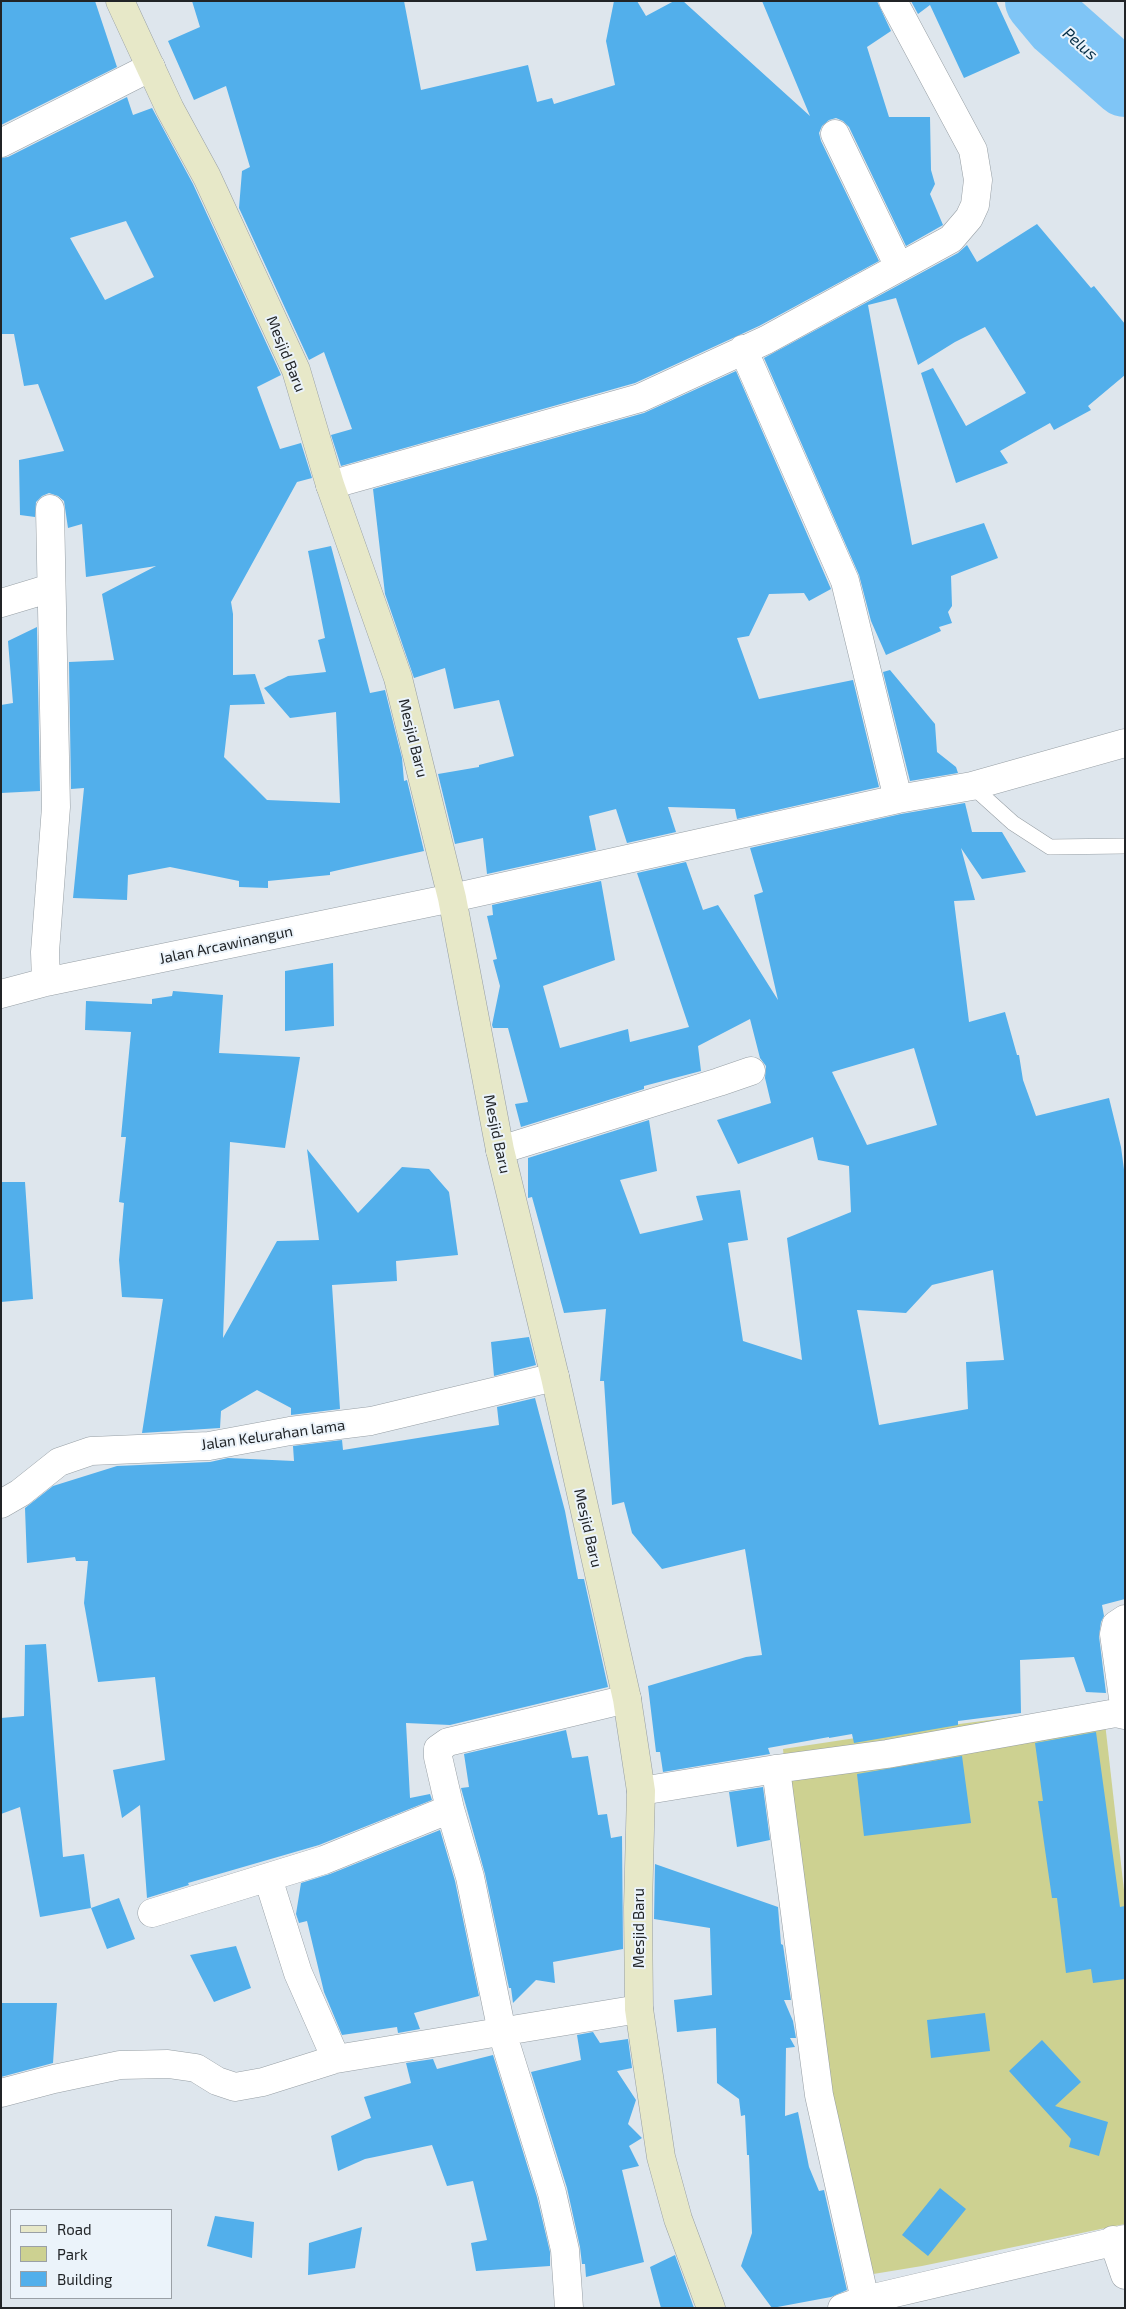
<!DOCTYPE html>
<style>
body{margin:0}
#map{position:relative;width:1126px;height:2309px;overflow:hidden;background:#dee6ed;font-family:"Exo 2",sans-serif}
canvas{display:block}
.frame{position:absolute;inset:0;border:2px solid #212427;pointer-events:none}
.legend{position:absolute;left:10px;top:2209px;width:162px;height:90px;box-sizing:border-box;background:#ebf3fa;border:1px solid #9aa0a6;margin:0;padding:6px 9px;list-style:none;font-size:15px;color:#212427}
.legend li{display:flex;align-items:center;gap:10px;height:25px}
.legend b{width:25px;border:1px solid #9aa0a6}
</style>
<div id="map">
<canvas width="1126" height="2309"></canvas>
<div class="frame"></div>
<ul class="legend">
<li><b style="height:6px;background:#e7e8c8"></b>Road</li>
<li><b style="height:14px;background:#cdd191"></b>Park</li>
<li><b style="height:14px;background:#52afeb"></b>Building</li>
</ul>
</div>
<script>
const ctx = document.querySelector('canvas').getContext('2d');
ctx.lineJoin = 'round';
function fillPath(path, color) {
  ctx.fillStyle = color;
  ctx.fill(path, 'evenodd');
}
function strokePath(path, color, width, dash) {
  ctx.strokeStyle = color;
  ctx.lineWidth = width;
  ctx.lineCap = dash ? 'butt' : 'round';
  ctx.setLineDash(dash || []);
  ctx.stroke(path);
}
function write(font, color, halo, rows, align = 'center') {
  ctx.font = font + ' "Exo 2",sans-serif';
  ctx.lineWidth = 4;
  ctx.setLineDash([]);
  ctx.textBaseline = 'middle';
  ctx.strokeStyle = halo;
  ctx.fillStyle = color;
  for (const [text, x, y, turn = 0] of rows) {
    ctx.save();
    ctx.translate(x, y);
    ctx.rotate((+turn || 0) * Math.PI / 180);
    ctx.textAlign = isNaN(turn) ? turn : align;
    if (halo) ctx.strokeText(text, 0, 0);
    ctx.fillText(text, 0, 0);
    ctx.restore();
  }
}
const green = new Path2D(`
 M1060 1711 1105 1723 1125 1899V2224L922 2266 849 2278 794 1852 783 1749 882 1734Z`);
const river = new Path2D(`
 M1038 1 1058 25 1125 84`);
const building = new Path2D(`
 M1 1H95L117 67 1 125Z
 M192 1H404L421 90 528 65 537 102 552 98 554 104 615 85 606 41 614 1H637L646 16 674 1H683L810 116 762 1H877L891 31 867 47 889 117H930L931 170 935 184 930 194 943 225 906 246 849 127 843 121 836 118 829 120 822 126 819 133 821 141 879 261 759 326 635 383 341 466 331 435 352 429 324 352 309 360 239 208 242 171 250 167 226 86 194 100 168 41 200 27Z
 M911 1H996L1020 53 964 78 930 5 918 14Z
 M127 97 133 115 152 108 193 184 281 375 257 387 280 449 301 443 312 478 297 482 231 602 233 614V675L255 674 265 704 230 705 224 757 267 800 340 803 336 712 290 718 264 688 288 676 326 672 318 640 325 638 308 551 331 546 370 693 385 690 402 758 404 781 407 780 424 851 330 872V875L268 881V888L239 887V881L170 867 128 875 127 900 73 898 84 788 71 789 69 662 114 660 102 594 156 566 86 577 82 524 68 528 64 501 58 496 49 493 42 496 36 502 35 517 20 515 19 460 64 451 38 384 24 386 14 334H1V158L8 157ZM126 221 154 277 105 300 70 238Z
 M1037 224 1091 288 1094 286 1125 324V375L1088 406 1091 410 1054 430 1050 423 1000 451 1008 463 956 483 921 373 933 368 966 426 1026 393 985 327 955 342 918 365 896 298 868 305 912 545 984 523 998 558 951 576 952 606 948 612 952 623 939 627 941 631 886 655 871 621 859 575 764 358 958 253 967 245 977 262Z
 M736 371 831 589 809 601 804 593 769 594 749 636 737 638 759 699 853 680 879 787 737 819 735 809 668 807 676 832 627 843 616 809 589 816 596 850 487 874 483 838 455 844 438 774 479 767V765L514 756 499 700 454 709 445 668 414 678 385 594 373 489 644 413Z
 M37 627 40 791 1 793V705L13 703 8 641Z
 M890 670 935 724 937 752 956 767 958 773 910 781 883 672Z
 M965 803 972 832H1002L1026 872 982 879 961 848 975 900 954 901 969 1022 1005 1012 1017 1055H1019L1023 1080 1036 1116 1109 1098 1121 1147 1125 1177V1599L1102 1605 1104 1616 1101 1622 1099 1636 1106 1693 1086 1692 1074 1657 1020 1660 1021 1713 958 1721V1725L854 1743 852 1734 829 1738V1737L768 1748 770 1754 663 1772 660 1752H656L648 1686 746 1657 762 1655 745 1549 662 1569 632 1533 624 1502 612 1505 604 1381H600L606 1309 564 1313 532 1197 528 1198V1158L649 1120 657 1171 620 1180 640 1234 703 1220 696 1196 740 1190 748 1240 728 1243 743 1341 802 1360 787 1238 851 1212 849 1166 818 1160 813 1137 738 1164 717 1120 771 1103 765 1078 766 1066 760 1058 750 1019 698 1046 701 1071 644 1086V1089L521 1127 515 1104 528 1102 508 1028H493L492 1025 500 986 493 960 497 959 487 916 493 915 492 905 601 881 615 960 543 986 560 1048 628 1029 630 1042 689 1027 637 873 686 862 703 910 718 905 778 1000 754 895 763 892 750 848 901 814ZM914 1048 937 1125 867 1145 832 1072ZM993 1270 1004 1360 966 1362 968 1409 879 1425 857 1310 906 1313 932 1285Z
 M333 963 334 1026 285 1031V971Z
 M173 991 223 995 219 1053 300 1057 285 1148 230 1142 223 1338 277 1241 319 1240 307 1149 358 1213 402 1167 429 1169 449 1192 458 1255 396 1261 397 1281 332 1285 340 1409 291 1415V1408L257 1390 221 1411 220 1428 142 1433 163 1299 122 1297 119 1260 124 1203 119 1202 126 1137H121L131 1032 85 1030 86 1001 152 1004V999L172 996Z
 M1 1182H25L33 1299 1 1302Z
 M529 1337 536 1365 494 1376 491 1342Z
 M535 1398 565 1511 578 1579H584L608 1687 450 1725 406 1723 410 1798 430 1794 432 1800 319 1845 188 1883 189 1885 147 1898 140 1805 122 1818 113 1770 165 1760 155 1677 98 1682 84 1603 88 1561H76L75 1557 27 1563 25 1508 53 1486 117 1466 210 1462 228 1458 294 1461 293 1446 342 1440 343 1450 499 1425 497 1407Z
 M46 1644 63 1857 84 1854 91 1908 40 1917 20 1807 1 1814V1718L24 1716 25 1645Z
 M566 1730 572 1758 588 1756 598 1815 607 1814 611 1838 622 1836 623 1949 553 1962 555 1983 536 1980 513 2003 511 1988H509L485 1874 461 1788 469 1787 464 1754Z
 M1096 1732 1120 1907 1125 1906V1979L1093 1983 1091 1969 1066 1973 1057 1898H1052L1038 1801H1043L1035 1743Z
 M962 1756 971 1823 864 1836 857 1774Z
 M763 1787 770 1840 737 1847 729 1792Z
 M440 1830 455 1881 479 1996 414 2013 420 2029 398 2033 397 2027 342 2035 324 1992 307 1921 299 1923 296 1914 301 1883 330 1874Z
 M655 1864 778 1907 781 1944 783 1945 791 2000H784L793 2021 796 2038H790L795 2047 786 2048 785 2116 798 2112 809 2167 819 2191 824 2190 847 2290 831 2297 772 2308 741 2266 752 2233 749 2155H747L745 2115 741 2116 739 2099 717 2083 716 2028 677 2032 674 2000 712 1995 710 1928 654 1919Z
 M119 1898 135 1939 107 1949 91 1908Z
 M236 1946 251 1988 214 2002 190 1955Z
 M1 2003H57L53 2063 1 2077Z
 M985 2013 990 2051 931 2058 927 2020Z
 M593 2032 600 2043 628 2039 632 2068 617 2071 636 2100 628 2124 642 2138 629 2146 639 2166 622 2170 644 2262 586 2277 585 2264H582L580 2247 567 2188 531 2072 581 2060 577 2035Z
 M1042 2040 1081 2082 1055 2106 1108 2122 1099 2156 1069 2147 1071 2139 1009 2071Z
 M493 2055 537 2197 550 2252V2266L476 2271 471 2243 487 2240 473 2181 447 2186 432 2145 365 2159 338 2171 331 2136 371 2118 364 2097 411 2083 406 2063 433 2059 437 2069Z
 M940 2188 966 2209 928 2256 902 2235Z
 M215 2216 254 2222 252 2258 207 2246Z
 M362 2227 355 2268 308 2275 309 2243Z
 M675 2255 694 2308H661L650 2267Z`);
const lane = new Path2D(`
 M972 786 1013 823 1050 847 1125 846`);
const street = new Path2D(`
 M835 134 899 267
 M1 143 151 67
 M743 349 845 581 898 799
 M330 485 640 398 766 340 951 239 969 218 975 205 978 180 973 150 893 1
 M1 603 51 588
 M46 982 45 952 56 807 50 509
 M1 994 46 982 452 898 898 799 972 786 1125 743
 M500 1150 719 1082 751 1071
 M1 1504 20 1493 59 1462 91 1451 209 1446 290 1431 371 1421 555 1377
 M1125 1619 1116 1625 1114 1634 1125 1712
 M776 1769 819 2095 865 2300
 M641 1791 776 1769 887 1754 1116 1713 1125 1715
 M450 1809 470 1877 502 2032 552 2193 565 2250 569 2308
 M268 1878 298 1973 336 2059
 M152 1913 324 1860 450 1809 438 1757V1749L448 1742 627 1699
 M1 2093 54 2079 120 2065 168 2064 196 2068 217 2081 235 2087 263 2082 336 2059 639 2009
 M1113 2240 1125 2275
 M842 2308 865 2300 1125 2239`);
const secondary = new Path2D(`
 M120 1 170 109 207 177 296 370 330 485 398 678 452 898 500 1150 555 1377 627 1699 641 1791 638 1907 639 2009 661 2157 678 2219 711 2308`);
const streetNames = [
 ["Mesjid Baru",286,354,68],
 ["Mesjid Baru",413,738,76],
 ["Jalan Arcawinangun",226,945,-12],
 ["Mesjid Baru",497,1134,78],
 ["Jalan Kelurahan lama",273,1435,-8],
 ["Mesjid Baru",588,1528,77],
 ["Mesjid Baru",639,1928,-90]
];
const waterNames = [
 ["Pelus",1080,44,41]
];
fillPath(green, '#cdd191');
strokePath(river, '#7fc5f6', 66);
fillPath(building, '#52afeb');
strokePath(lane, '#979fa5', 16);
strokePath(street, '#979fa5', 29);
strokePath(secondary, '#979fa5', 29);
strokePath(lane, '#fff', 15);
strokePath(street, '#fff', 28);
strokePath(secondary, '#e7e8c8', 28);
write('15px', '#212427', '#ebf3fa', streetNames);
write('italic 16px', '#042d45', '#ebf3fa', waterNames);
</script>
